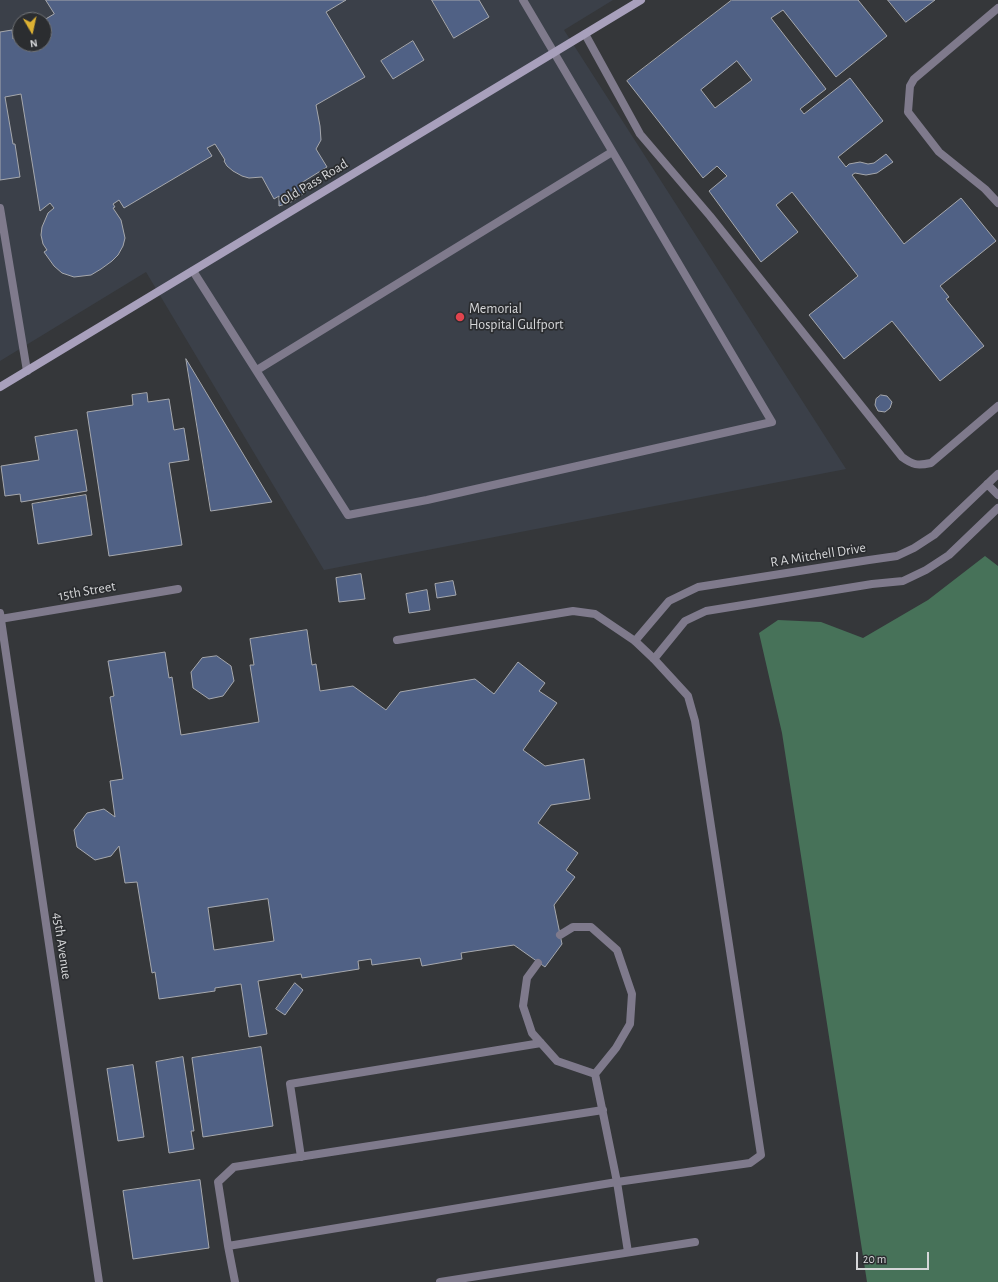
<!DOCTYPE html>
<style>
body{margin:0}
#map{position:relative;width:998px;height:1282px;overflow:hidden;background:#35373a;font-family:"Alegreya Sans",sans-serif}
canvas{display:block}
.north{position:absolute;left:12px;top:12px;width:40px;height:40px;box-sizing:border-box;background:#2b2d30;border:1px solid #6f7174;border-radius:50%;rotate:171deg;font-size:11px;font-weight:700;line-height:16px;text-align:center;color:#d6d7d9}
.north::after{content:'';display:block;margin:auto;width:14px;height:18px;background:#ddb133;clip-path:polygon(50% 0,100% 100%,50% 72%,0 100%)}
.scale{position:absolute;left:856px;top:1252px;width:73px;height:18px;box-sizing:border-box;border:2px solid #d6d7d9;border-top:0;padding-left:5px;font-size:12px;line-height:14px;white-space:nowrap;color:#d6d7d9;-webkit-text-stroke:3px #2b2d30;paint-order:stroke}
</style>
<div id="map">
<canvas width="998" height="1282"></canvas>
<div class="north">N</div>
<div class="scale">20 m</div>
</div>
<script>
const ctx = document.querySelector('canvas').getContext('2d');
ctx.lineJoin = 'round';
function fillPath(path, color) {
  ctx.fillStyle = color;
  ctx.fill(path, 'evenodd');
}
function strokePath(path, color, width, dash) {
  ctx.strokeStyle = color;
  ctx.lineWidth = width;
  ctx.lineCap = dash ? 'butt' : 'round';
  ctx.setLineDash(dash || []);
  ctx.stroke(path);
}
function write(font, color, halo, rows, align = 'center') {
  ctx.font = font + ' "Alegreya Sans",sans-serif';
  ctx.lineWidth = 3.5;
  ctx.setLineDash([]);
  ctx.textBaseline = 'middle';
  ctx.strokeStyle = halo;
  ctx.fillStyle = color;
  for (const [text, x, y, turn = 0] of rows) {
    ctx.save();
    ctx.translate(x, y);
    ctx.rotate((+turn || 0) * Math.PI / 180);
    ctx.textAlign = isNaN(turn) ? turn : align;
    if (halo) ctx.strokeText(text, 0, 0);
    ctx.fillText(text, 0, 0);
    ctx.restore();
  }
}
const built = new Path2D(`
 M0 0H613L564 30 846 469 324 570 146 272 0 361ZM20 20H44V44H20Z`);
const forest = new Path2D(`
 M985 556 998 566V1282H867L782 733 759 633 778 620 821 622 863 638 928 600Z`);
const building = new Path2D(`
 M46 0H346L326 12 365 77 316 105 320 126 321 140 316 149 327 167 298 185 307 189 303 194 291 202 279 206V196L274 199 262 177 249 178 242 176 233 171 227 166 224 161 225 160 215 144 207 148 212 156 124 208 119 200 113 204 115 207 113 208 121 220 125 238 123 246 118 255 112 261 101 269 91 275 74 277 62 273 54 266 44 252 47 250 43 244 41 235 42 227 48 213 54 208 50 203 40 211 21 94 5 97 13 144H15L20 177 0 180V32L12 30 13 39 20 34V44H44V20L54 14Z
 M432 0H479L489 17 454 38Z
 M732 0H858L887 36 836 77 783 10 771 18 826 89 800 109 804 114 850 78 883 121 838 157 846 167 849 164 860 162 868 164 874 163 886 154 893 162 877 173 866 175 855 173 852 175 904 244 961 198 996 241 940 286 949 297 946 299 984 346 940 381 892 321 844 359 809 315 858 276 792 192 776 205 798 232 761 262 709 191 727 176 717 166 703 178 627 81ZM737 61 752 80 715 108 701 90Z
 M888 0H935L906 22Z
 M413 41 424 60 393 79 381 61Z
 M186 359 272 502 211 511Z
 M147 393 148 402 169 399 174 430 184 428 189 460 169 463 182 545 109 556 87 412 133 405 132 395Z
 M881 395 887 396 892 402 890 408 885 412 878 411 875 405 876 399Z
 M77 430 87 491 21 502 20 494 5 496 1 466 39 460 35 437Z
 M86 495 92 535 38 544 32 504Z
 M361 574 365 599 339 602 336 578Z
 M453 581 456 595 437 598 435 584Z
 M427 590 430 610 409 613 406 594Z
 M307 630 312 665 316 664 320 691 353 686 386 710 400 692 475 679 494 694 518 662 545 683 539 691 557 703 523 750 545 766 584 759 590 799 551 805 538 823 578 853 566 870 575 877 554 905 562 944 545 967 514 945 461 953 462 959 422 966 420 958 372 965 371 959 358 961 359 969 302 978 301 974 258 981 267 1034 249 1037 241 984 215 988V991L159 999 155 972 152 973 137 882 125 883 119 846 111 856 95 860 77 847 74 830 87 813 104 809 115 817 110 781 123 779 110 697 114 696 108 661 165 652 169 678 172 677 181 735 259 722 250 665H254L250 639ZM268 899 274 941 214 950 208 908Z
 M217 656 231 666 234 681 223 696 209 699 193 688 191 672 202 658Z
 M295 983 303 990 285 1015 276 1009Z
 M261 1047 273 1126 203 1137 192 1058Z
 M183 1057 194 1131H191L194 1149 169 1153 156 1062Z
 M133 1065 144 1137 118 1141 107 1069Z
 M200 1180 209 1248 133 1259 123 1191Z`);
const service = new Path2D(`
 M998 8 914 79 910 86 908 112 939 152 985 189 998 203
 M585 34 640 134 710 216 902 457C913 465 917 466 931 463L998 406
 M0 208 27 371
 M193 271 348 515 427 500 772 422 523 0
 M257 370 612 152
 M397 640 573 611 595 614 635 641 654 659 688 696 695 721 761 1155 750 1163 617 1182 628 1252
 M538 963 527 978 523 1006 532 1033 557 1061 595 1074
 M301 1157 290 1084 541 1043
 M228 1246 218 1182 234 1167 603 1110
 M235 1282 228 1246 617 1182 595 1074 616 1048 630 1024 632 994 617 950 591 927H573L560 935`);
const minor = new Path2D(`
 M987 484 998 495
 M0 613 99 1282
 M0 619 178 589
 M635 641 669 601 698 587 869 560 897 556 914 548 934 535 998 474
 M654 659 685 621 706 611 872 584 903 581 926 570 949 555 998 508
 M440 1282 695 1242`);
const secondary = new Path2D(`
 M0 387 641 0`);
const markers = [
 [460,317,5,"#e0444e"]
];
const streetNames = [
 ["Old Pass Road",314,182,-31],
 ["R A Mitchell Drive",818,555,-9],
 ["15th Street",87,591,-10],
 ["45th Avenue",62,946,82]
];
const poiNames = [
 ["Memorial",469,309],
 ["Hospital Gulfport",469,325]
];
fillPath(built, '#3b4049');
fillPath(forest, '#477259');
fillPath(building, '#506185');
strokePath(building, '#a6a8ad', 1);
strokePath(service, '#7f7a8c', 8);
strokePath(minor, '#7f7a8c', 8);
strokePath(secondary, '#a8a0bc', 8);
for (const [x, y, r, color] of markers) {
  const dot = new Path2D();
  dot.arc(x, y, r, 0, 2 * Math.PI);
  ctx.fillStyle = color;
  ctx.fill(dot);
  strokePath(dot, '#2b2d30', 1.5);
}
write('14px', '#d6d7d9', '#2b2d30', streetNames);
write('14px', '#d6d7d9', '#2b2d30', poiNames, 'left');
</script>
